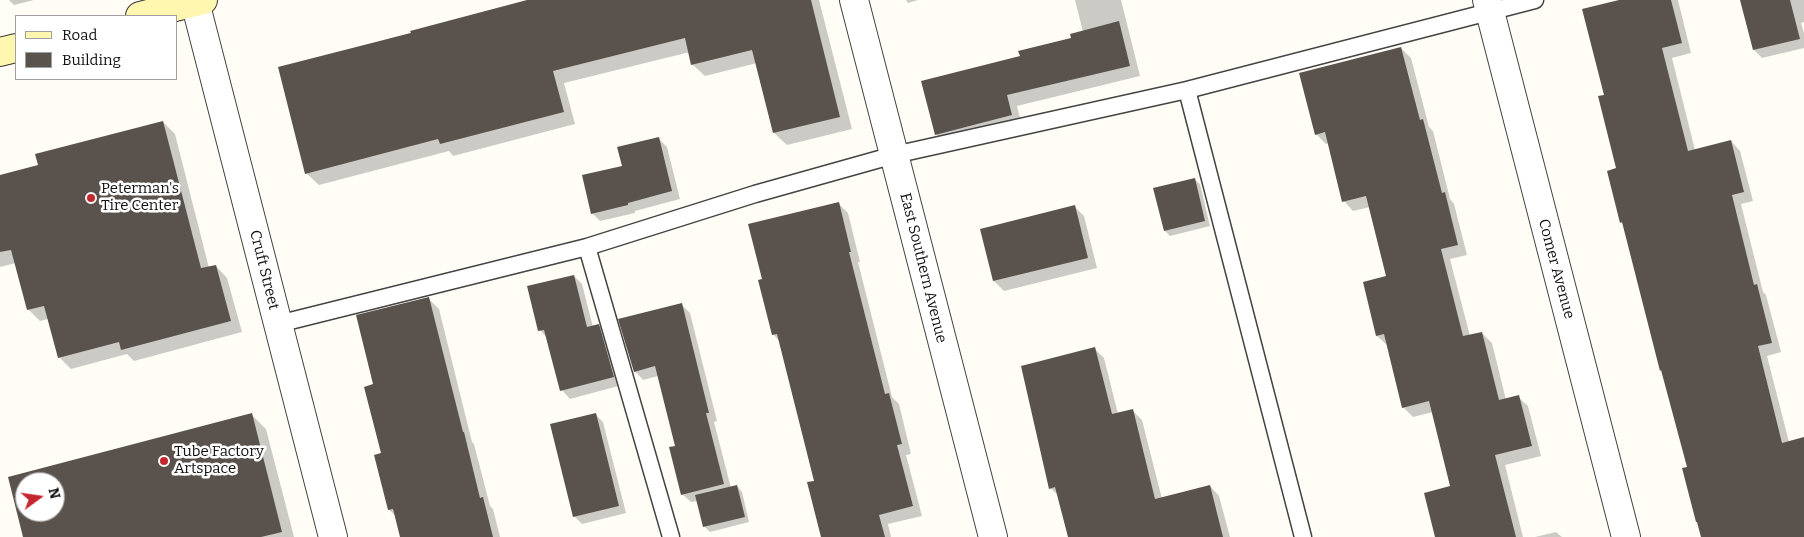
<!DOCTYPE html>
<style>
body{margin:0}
#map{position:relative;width:1804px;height:537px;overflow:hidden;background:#fffdf5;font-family:Bitter,serif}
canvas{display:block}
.legend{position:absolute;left:15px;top:15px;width:162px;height:65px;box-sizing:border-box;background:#fff;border:1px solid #a0a0a0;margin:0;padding:6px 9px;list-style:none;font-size:15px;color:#111}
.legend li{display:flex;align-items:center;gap:10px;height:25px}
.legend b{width:25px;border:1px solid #a0a0a0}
.north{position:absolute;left:15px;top:472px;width:50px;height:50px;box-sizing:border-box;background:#fff;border:1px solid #a0a0a0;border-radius:50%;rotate:76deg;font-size:14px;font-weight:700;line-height:20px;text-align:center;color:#111}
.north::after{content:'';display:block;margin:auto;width:18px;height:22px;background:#c4262e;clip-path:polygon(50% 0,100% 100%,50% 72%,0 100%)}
</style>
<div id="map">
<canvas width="1804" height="537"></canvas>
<ul class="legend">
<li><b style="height:6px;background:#fff6b0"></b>Road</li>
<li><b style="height:14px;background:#5a524d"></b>Building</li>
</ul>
<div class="north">N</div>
</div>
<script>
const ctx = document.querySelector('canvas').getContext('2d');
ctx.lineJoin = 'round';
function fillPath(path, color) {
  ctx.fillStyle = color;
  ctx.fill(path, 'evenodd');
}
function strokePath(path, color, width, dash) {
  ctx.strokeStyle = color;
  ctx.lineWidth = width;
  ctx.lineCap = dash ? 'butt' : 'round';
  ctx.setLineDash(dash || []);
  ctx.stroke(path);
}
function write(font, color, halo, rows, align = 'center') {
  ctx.font = font + ' Bitter,serif';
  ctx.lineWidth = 5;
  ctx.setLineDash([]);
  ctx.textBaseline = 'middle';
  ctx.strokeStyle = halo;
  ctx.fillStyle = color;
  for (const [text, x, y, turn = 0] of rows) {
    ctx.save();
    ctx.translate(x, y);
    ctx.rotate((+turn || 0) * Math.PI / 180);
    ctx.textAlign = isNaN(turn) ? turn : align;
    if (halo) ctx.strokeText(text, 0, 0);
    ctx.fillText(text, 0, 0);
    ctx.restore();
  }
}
const shadow = new Path2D(`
 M9 0H34L14 5Z
 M532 0H819L852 129 787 145 774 133 757 63 705 76 692 64 690 52 564 83 575 124 453 156 449 151 319 185 306 173 280 68Z
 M906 0H918L908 3Z
 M1075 0H1121L1140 76 1017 106 1022 126 946 145 936 134 1021 57 1072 39 1083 32Z
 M1624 0H1678L1691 53 1672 58 1695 150 1731 141 1740 151 1753 201 1741 204 1763 292 1766 295 1781 352 1767 356 1789 442 1804 439V537H1702L1688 468 1663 373 1661 370 1625 226 1621 222 1618 169 1605 96Z
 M1741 0H1804V22L1801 23 1804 33V48L1762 58 1754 50Z
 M1401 48 1411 58 1429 127 1433 131 1450 199 1454 204 1467 255 1450 259 1470 336 1482 333 1492 343 1506 400 1518 397 1528 406 1541 456 1505 465 1523 537H1436L1452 487 1433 412 1413 417 1403 407 1387 345 1377 336 1388 277 1370 207 1353 211 1344 201 1329 143 1326 144 1316 134Z
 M163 122 175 134 209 268 216 266 227 278 242 332 134 361 127 354 71 369 59 357 48 319 40 321 28 309 16 263 0 267V176L40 166Z
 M658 138 667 147 680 199 635 211V213L600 221 592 213 623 167Z
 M1194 179 1200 184 1210 226 1170 236 1165 231Z
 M838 203 848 213 860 262H858L892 397 899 404 911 454 906 455 922 516 888 524 891 537H822L815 482 780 342 773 334 763 280Z
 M1074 206 1084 216 1097 268 1004 291 994 281 982 230Z
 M574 276 582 284 593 327 598 325 607 333 622 385 570 399 562 390 547 338 540 330Z
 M428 298 439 309 472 442 474 444 490 506 493 509 500 537H402L397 517 389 510 376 455 382 454 374 385Z
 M681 304 690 313 717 421 714 422 731 488 737 486 742 492 749 522 710 532 704 526 698 501 691 502 682 494 676 447 658 376 643 380 635 371Z
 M1095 349 1104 358 1118 414 1132 410 1142 420 1162 499 1210 486 1219 496 1230 537H1069L1059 496 1050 488Z
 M595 414 603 422 626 513 582 524 574 516Z
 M252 415 266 429 294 537H24L9 477ZM25 482H55V512H25Z
 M1556 532 1562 537H1535Z`);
const building = new Path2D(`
 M527 0H811L840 117 773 133 752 50 691 65 685 38 553 71 564 112 440 144 438 139 305 174 278 67 411 33 410 31Z
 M1619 0H1671L1682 43 1662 48 1688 151 1731 140 1744 192 1732 195 1754 285 1757 284 1772 343 1758 346 1782 443 1804 437V537H1701L1697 522H1696L1682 468 1687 467 1661 370 1660 371 1622 222 1620 223 1607 171 1616 168 1598 96 1604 95 1582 9Z
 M1740 0H1790L1800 39 1753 50Z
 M1119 21 1130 66 1007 95 1012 115 935 135 921 81 1020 56 1018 51 1071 38 1070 34Z
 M1401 47 1420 120 1423 119 1442 193 1445 192 1458 245 1441 249 1463 336 1482 332 1499 400 1519 395 1532 446 1495 455 1516 537H1435L1424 493 1450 486 1429 401 1402 408 1384 334 1376 336 1363 282 1386 276 1366 196 1342 202 1325 132 1315 135 1299 73Z
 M163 121 201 268 216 265 231 321 121 350 119 342 58 358 44 306 27 310 11 250 0 252V175L38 165 35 154Z
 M659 137 672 191 628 203V205L591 214 582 175 622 166 617 147Z
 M1195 178 1205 221 1164 231 1153 188Z
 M839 202 851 252H849L885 394 889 393 902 444 897 445 913 506 879 515 885 537H821L807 482 814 481 777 334 772 335 758 280 762 279 748 224Z
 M1075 205 1088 258 993 281 980 229Z
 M574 275 587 327 599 324 614 377 560 391 544 330 538 331 527 286Z
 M429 297 463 432H464L480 498 483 497 493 537H400L393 509 388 510 374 455 381 453 364 387 373 384 356 315Z
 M682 303 709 413H706L724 484 681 495 669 447 675 446 655 366 634 372 618 319Z
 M1095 347 1112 414 1133 409 1155 499 1210 485 1223 537H1068L1055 487 1049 489 1021 366Z
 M252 413 282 532 261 537H23L8 477ZM25 482H55V512H25Z
 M596 413 619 506 573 517 550 424Z
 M737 485 745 517 703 527 695 495Z`);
const service = new Path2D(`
 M1187 90 1303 537
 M587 247 671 537
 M278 324 587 247 755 194 894 155 1187 90 1535 0`);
const minor = new Path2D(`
 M854 0 993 537
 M1487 0 1626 537
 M195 2 333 537`);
const secondary = new Path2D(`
 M140 16 203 0
 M0 52 16 48`);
const markers = [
 [91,198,5,"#c4262e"],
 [164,461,5,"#c4262e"]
];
const poiNames = [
 ["Peterman's",101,189],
 ["Tire Center",101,206],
 ["Tube Factory",174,452],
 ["Artspace",174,469]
];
const streetNames = [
 ["East Southern Avenue",923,268,76],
 ["Comer Avenue",1556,269,75],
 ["Cruft Street",264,270,76]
];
fillPath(shadow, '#0003');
fillPath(building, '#5a524d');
strokePath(service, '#444', 19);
strokePath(minor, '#444', 30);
strokePath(secondary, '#333', 30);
strokePath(service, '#fff', 16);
strokePath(minor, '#fff', 28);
strokePath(secondary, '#fff6b0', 28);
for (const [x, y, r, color] of markers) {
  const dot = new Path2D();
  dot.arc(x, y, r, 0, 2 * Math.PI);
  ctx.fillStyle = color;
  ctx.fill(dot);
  strokePath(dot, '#fff', 2);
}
write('15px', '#111', '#fff', poiNames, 'left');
write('15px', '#111', '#fff', streetNames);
</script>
